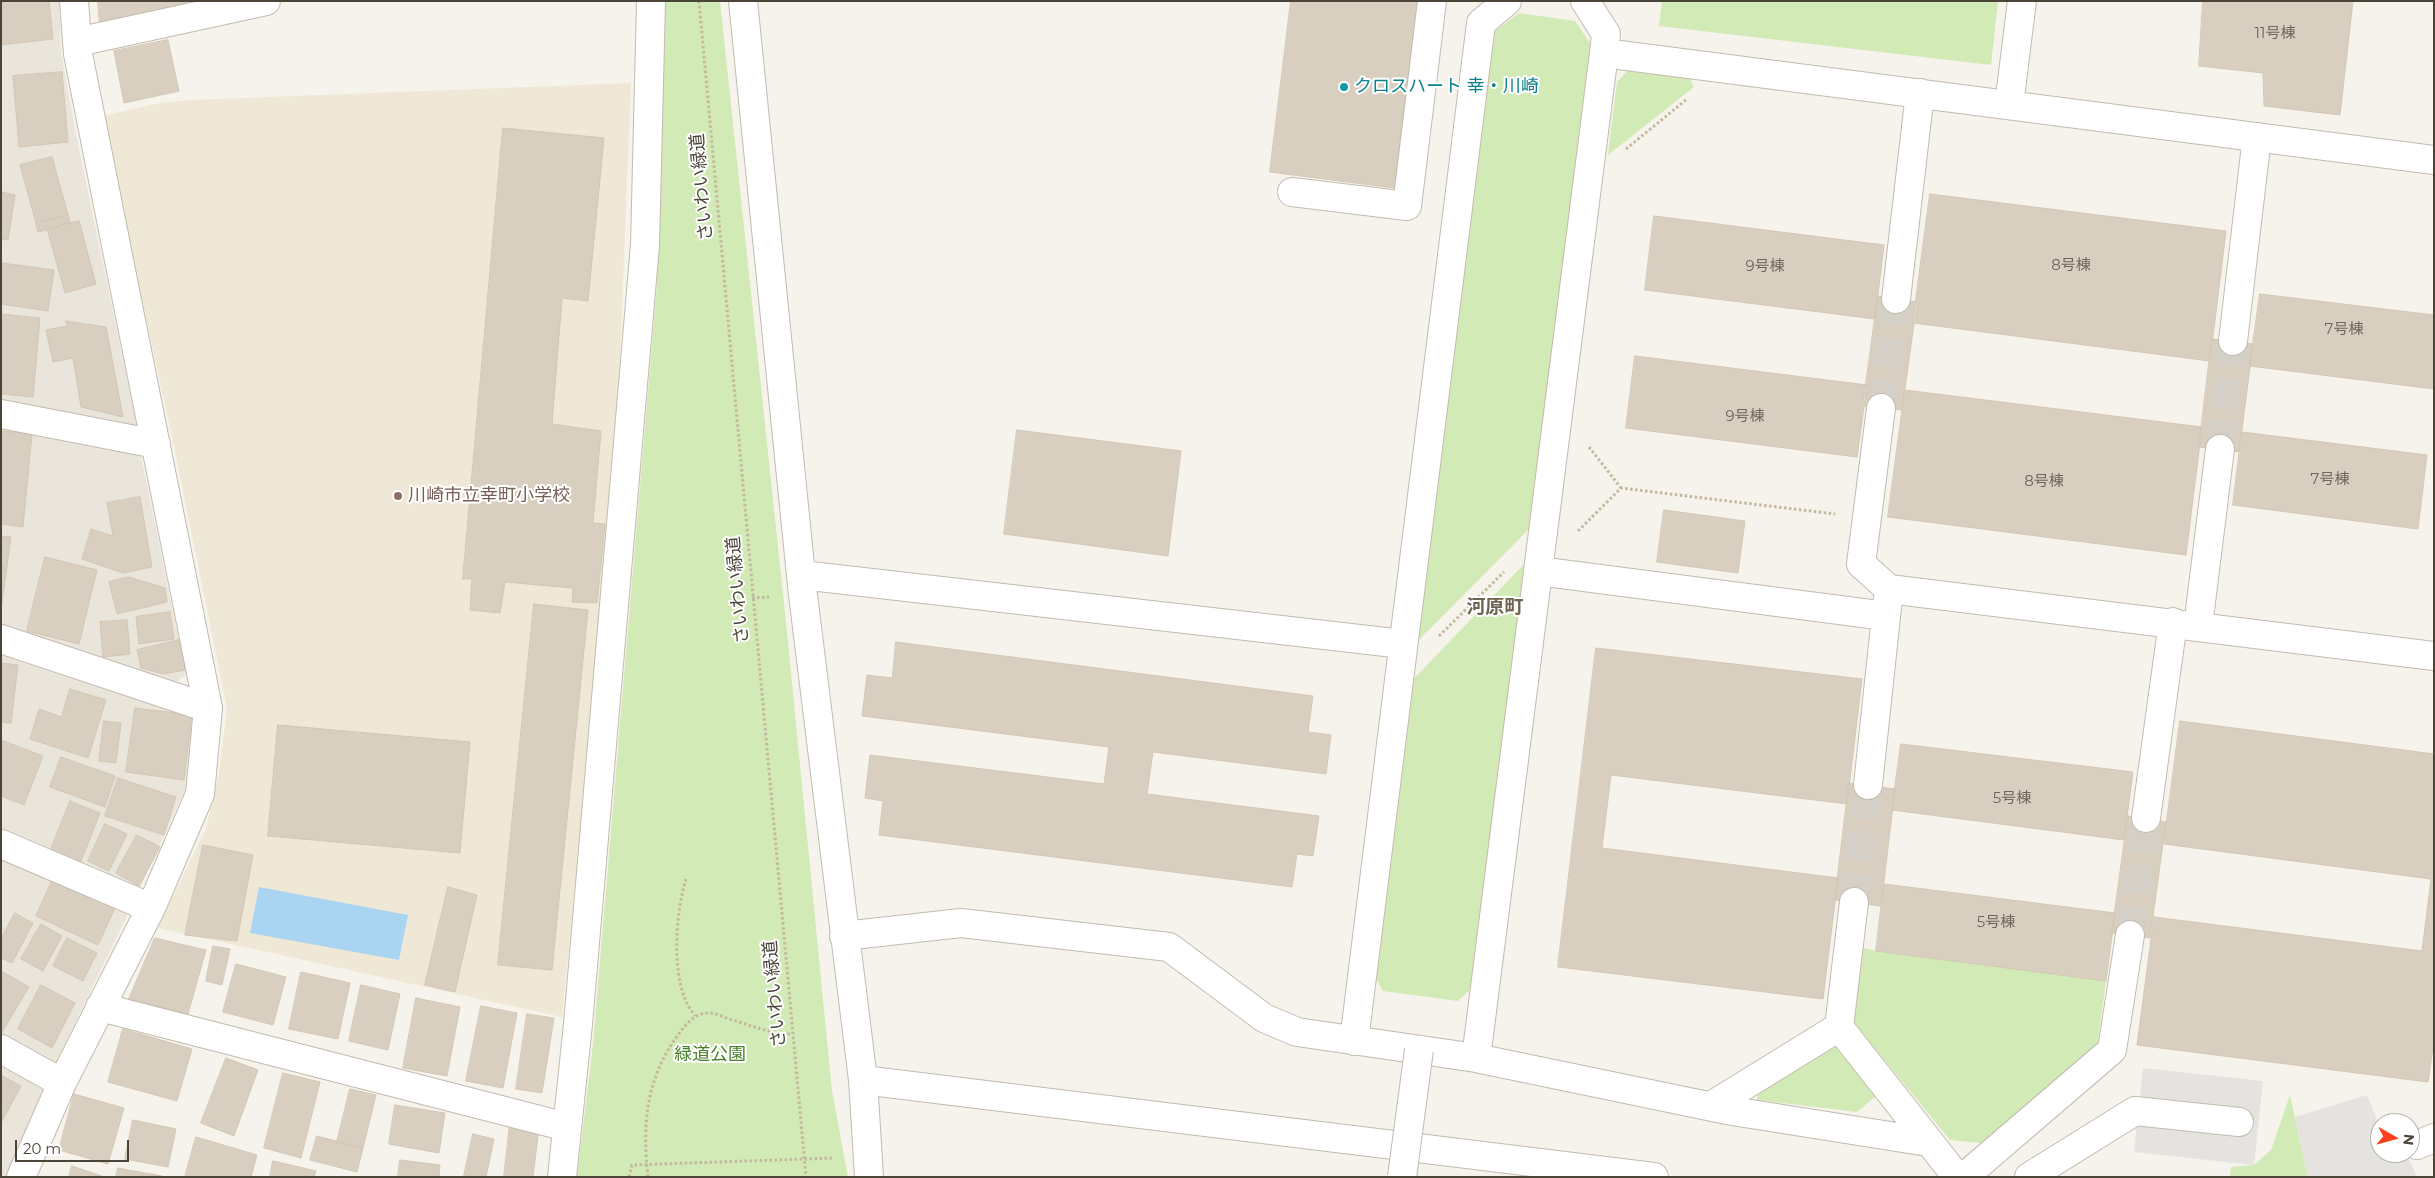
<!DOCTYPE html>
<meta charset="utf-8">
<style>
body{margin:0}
#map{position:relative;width:2435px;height:1178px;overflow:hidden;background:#f6f3ec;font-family:Montserrat,sans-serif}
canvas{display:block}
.frame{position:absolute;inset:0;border:2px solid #4b4439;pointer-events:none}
.north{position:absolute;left:2370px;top:1113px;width:50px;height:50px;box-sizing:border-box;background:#fff;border:1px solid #b7b4b0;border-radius:50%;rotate:97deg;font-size:14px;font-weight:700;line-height:20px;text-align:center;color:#4b4439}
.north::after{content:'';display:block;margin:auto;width:18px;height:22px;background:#fc3f1d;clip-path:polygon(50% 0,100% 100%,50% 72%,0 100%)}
.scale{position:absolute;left:15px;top:1140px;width:114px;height:22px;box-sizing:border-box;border:2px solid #4b4439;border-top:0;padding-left:6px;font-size:15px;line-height:18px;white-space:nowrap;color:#4b4439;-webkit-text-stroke:4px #fff;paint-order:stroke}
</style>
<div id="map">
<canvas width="2435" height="1178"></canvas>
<div class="frame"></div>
<div class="north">N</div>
<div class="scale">20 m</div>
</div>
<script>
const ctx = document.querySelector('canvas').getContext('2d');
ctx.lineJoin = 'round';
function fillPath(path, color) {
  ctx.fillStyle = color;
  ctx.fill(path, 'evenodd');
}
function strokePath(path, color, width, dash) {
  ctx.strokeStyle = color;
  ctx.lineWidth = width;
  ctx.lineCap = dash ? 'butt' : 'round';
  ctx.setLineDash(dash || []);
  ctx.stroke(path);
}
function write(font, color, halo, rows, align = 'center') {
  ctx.font = font + ' Montserrat,"Noto Sans JP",sans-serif';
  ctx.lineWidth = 4;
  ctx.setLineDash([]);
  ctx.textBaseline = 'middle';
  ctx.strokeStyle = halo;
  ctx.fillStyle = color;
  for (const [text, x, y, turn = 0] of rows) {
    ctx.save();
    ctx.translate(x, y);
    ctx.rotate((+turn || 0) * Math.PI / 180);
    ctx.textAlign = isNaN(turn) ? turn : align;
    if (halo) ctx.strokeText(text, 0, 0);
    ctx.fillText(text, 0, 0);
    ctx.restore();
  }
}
const residential = new Path2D(`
 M1 1H59L61 53 75 129 137 427 1 404Z
 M1 426 141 456 186 675 172 685 1 628Z
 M1 650 177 706 193 730 186 788 137 894 1 836Z
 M1 851 131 908 52 1070 1 1042Z
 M1 1057 48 1083 5 1177H1Z`);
const education = new Path2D(`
 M631 83 620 360 607 560 562 1017 158 928 206 828 219 773 227 708 171 432 102 116 160 103 192 100Z`);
const green = new Path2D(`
 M658 1H720L786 622 832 1091 848 1177H577L593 1044 657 285Z
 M1662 1H1998L1991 65 1659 26Z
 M1519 13 1575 21 1595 50 1532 526 1412 647 1487 37Z
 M1629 69 1690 79 1694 87 1608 155 1617 82Z
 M1528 560 1475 985 1458 1001 1383 991 1372 972 1405 688Z
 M1860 947 1876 951 2106 981 2097 1047 1981 1143 1950 1140 1851 1019Z
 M1829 1039 1876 1096 1857 1112 1757 1100 1760 1081Z
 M2290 1095 2308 1177H2230L2231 1167 2254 1165 2271 1150Z`);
const parking = new Path2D(`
 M2143 1068 2263 1081 2254 1165 2134 1152Z
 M2367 1095 2380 1127V1153H2406L2417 1177H2308L2295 1117Z`);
const water = new Path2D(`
 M259 887 408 915 399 960 250 933Z`);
const building = new Path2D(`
 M1 1H49L53 39 1 45Z
 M98 1H186L188 18 100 26Z
 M1291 1H1418L1394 188 1270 172Z
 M2203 1H2353L2340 115 2264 106 2263 73 2199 66Z
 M168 40 179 91 124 103 114 51Z
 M62 72 68 142 19 147 13 76Z
 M503 128 604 138 588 301 562 298 552 424 601 431 593 523 605 524 597 603 572 602 573 588 505 582 500 613 470 610 472 579H463Z
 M52 157 68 215 36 223 20 165Z
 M1 192 15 195 8 240 1 239Z
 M1930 194 2226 231 2210 361 1913 323Z
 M68 215 70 223 38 232 36 224Z
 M1654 216 1884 245 1875 319 1645 290Z
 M79 221 96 284 65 293 47 229Z
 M2 263 54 270 48 311 1 304Z
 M2260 294 2434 315V389L2250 366Z
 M1878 296 1917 302 1902 410 1863 406Z
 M1 314 40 318 33 397 1 394Z
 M66 321 106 327 123 417 81 407 73 358 53 362 46 330 67 326Z
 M2212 339 2253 344 2239 452 2199 447Z
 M1635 356 1867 385 1857 457 1626 428Z
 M1905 390 2202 427 2186 555 1888 517Z
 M1017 430 1181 451 1168 556 1004 534Z
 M1 431 32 434 23 527 1 524Z
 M2242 432 2427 455 2418 529 2233 505Z
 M140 497 152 567 123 573 82 559 91 529 113 536 107 503Z
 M1664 510 1745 521 1738 573 1657 562Z
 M1 536 11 537 1 610Z
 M45 557 97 570 79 644 27 631Z
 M128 577 165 588 167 602 117 614 109 582Z
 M534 604 588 610 552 970 498 965Z
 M170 612 174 639 139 644 136 617Z
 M127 620 130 654 103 657 100 622Z
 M179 640 186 670 163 674 141 668 137 650Z
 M896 642 1313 696 1308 732 1331 735 1326 774 1153 752 1147 794 1319 816 1313 856 1297 854 1292 887 879 835 883 801 865 798 870 755 1104 784 1109 747 862 716 867 675 892 678Z
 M1596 648 1862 679 1847 804 1611 775 1602 848 1838 878 1823 999 1558 967Z
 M1 663 18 665 11 723 1 722Z
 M70 689 106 700 88 758 30 739 39 709 61 717Z
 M135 708 192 715 184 780 126 772Z
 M104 721 121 723 116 763 99 761Z
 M2180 721 2434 754V1041L2428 1082 2137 1045 2154 917 2422 951 2431 879 2164 844Z
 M278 725 470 742 460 853 268 836Z
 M1 740 43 756 24 805 1 796Z
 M1901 744 2133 772 2124 840 1892 810Z
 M61 757 115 776 105 807 50 787Z
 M118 778 176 797 164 835 105 816Z
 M1849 783 1895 789 1881 906 1835 900Z
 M70 801 100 813 80 864 50 852Z
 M2128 816 2166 822 2150 938 2112 933Z
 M105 824 127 834 109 871 88 861Z
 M137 835 160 847 139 886 116 873Z
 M203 845 253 855 237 941 185 935Z
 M53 879 115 908 98 945 36 916Z
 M1884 884 2115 913 2106 981 1876 951Z
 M448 887 477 895 455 992 425 985Z
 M15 913 33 923 12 963 1 958V939Z
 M41 924 62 936 43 971 21 959Z
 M67 938 97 953 83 981 53 966Z
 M155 938 206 950 188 1014 129 999Z
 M213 946 230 949 222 985 206 981Z
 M236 964 286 977 273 1025 223 1012Z
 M1 971 29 987 1 1034Z
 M301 972 350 983 338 1039 289 1029Z
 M41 985 75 1003 52 1048 18 1029Z
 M361 985 400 994 388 1050 349 1041Z
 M416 998 460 1007 447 1076 403 1068Z
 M481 1006 517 1013 503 1088 466 1081Z
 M527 1014 554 1018 542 1093 516 1089Z
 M123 1029 192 1049 177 1101 108 1082Z
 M226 1058 258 1070 234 1136 201 1123Z
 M283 1073 320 1082 301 1158 264 1148Z
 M1 1075 21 1086 1 1123Z
 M350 1089 376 1095 363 1148 337 1142Z
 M74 1094 124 1108 108 1164 59 1150Z
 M395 1105 445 1113 439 1153 389 1144Z
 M133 1120 176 1129 168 1167 125 1159Z
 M510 1124 539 1127 533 1177H504Z
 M473 1134 494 1139 486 1177 464 1176Z
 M317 1136 363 1148 357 1172 310 1160Z
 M196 1137 257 1155 251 1177H185Z
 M400 1160 440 1165 439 1177H398Z
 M273 1161 316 1171 314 1177H270Z
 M72 1166 102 1176V1177H69Z
 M118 1168 162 1176 116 1177Z`);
const minorTunnel = new Path2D(`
 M1881 408 1896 299
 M2220 449 2233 341
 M1854 902 1868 785
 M2130 935 2146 818`);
const path = new Path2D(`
 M699 1 806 1177
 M1626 149 1687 99
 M1589 447 1621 488
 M1578 531 1621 488 1835 514
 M752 598 769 597
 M1439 636 1504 572
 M686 879C676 912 672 967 685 999 687 1005 692 1011 695 1016
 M629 1177 632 1165 834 1158
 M648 1177C642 1125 646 1078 678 1035 685 1025 694 1014 707 1013 714 1012 723 1017 729 1019 751 1025 770 1034 792 1034`);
const minor = new Path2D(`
 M743 1 803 595 863 1080 869 1177
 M1585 1 1606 34 1604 53
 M77 42 266 1
 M2009 105 2022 1
 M1292 192 1407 206 1432 1
 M1896 299 1920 93
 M2233 341 2257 137
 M1881 408 1861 564 1889 589 2434 656
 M1 414 156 444
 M1538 571 1886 616
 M802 575 1403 644
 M2198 626 2220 449
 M1 639 208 708
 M1868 785 1888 598
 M2146 818 2173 622
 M1 844 151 908
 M1854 902 1839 1027 1957 1177
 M844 936 961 923 1169 947 1264 1018 1297 1032 1476 1058 1732 1111 1928 1142
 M100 1007 567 1127
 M1354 1041 1481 23 1507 1
 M1 1049 62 1083
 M1476 1058 1604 53 2434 160
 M863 1080 1654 1177
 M1711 1106 1839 1027
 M2417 1145 2434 1138
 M21 1177 62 1083 151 908 200 794 208 708 78 54 74 1
 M562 1177 578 1024 645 245 651 1
 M1964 1177 2112 1050 2130 935
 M2029 1177 2135 1111 2239 1122`);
const minorBridge = new Path2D(`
 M1402 1177 1419 1050`);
const markers = [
 [1344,87,5,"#0f9aa8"],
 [398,496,5,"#8d6e63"]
];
const numberNames = [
 ["11号棟",2275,34],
 ["8号棟",2071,266],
 ["9号棟",1765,267],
 ["7号棟",2344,330],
 ["9号棟",1745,417],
 ["7号棟",2330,480],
 ["8号棟",2044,482],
 ["5号棟",2012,799],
 ["5号棟",1996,923]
];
const cultureNames = [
 ["クロスハート 幸・川崎",1354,87]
];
const streetNames = [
 ["さいわい緑道",702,187,-95],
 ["さいわい緑道",738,590,-95],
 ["さいわい緑道",775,994,-95]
];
const educationNames = [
 ["川崎市立幸町小学校",408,496]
];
const parkNames = [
 ["緑道公園",710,1055]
];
const neighbourhoodNames = [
 ["河原町",1495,607]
];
fillPath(residential, '#eae5da');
fillPath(education, '#efe8d6');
fillPath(green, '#d2eab5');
fillPath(parking, '#e5e3e0');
fillPath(water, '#a9d4f2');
fillPath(building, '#d8cfc1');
strokePath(building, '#d3c7b4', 1);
strokePath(minorTunnel, '#d4d0c8', 28, [28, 14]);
strokePath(minor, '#c2bbae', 30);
strokePath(path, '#c4b79f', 3, [2.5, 2.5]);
strokePath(minor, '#fff', 28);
strokePath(minorBridge, '#c2bbae', 30, []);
strokePath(minorBridge, '#fff', 28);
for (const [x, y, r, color] of markers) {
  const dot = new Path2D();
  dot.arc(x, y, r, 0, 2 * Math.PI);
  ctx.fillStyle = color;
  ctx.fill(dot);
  strokePath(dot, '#fff', 2);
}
write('15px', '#6e675b', null, numberNames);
write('18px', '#0d838f', '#fff', cultureNames, 'left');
write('18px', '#4b4439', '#fff', streetNames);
write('18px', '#785e54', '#fff', educationNames, 'left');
write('18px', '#4a7f2a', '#fff', parkNames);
write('bold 19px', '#6e6250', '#fff', neighbourhoodNames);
</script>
